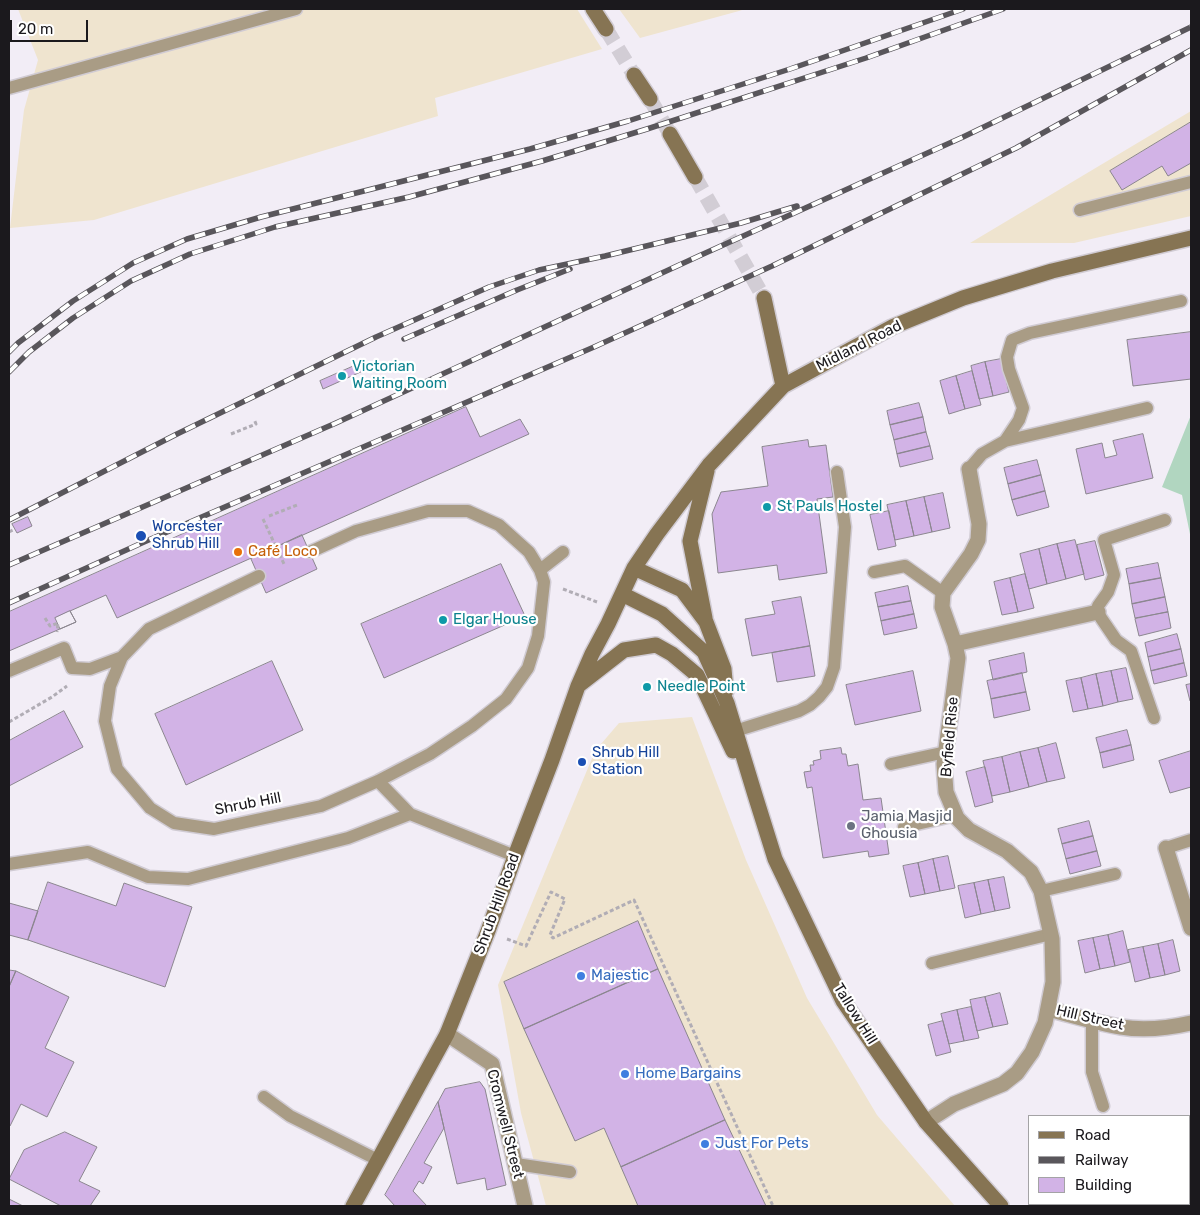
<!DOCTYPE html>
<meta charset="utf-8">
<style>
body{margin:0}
#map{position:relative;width:1200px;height:1215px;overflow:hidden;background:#f2edf6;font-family:Rubik,sans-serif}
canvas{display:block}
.frame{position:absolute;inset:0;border:10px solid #1b191d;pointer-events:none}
.legend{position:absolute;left:1028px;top:1115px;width:162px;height:90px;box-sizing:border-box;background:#fff;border:1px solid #a4a3a5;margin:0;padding:6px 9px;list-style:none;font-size:15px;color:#1b191d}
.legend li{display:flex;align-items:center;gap:10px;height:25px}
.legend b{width:25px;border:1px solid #a4a3a5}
.scale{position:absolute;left:10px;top:20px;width:78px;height:22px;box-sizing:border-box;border:2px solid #1b191d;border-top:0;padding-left:6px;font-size:15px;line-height:18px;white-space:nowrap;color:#1b191d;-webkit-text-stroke:4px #fff;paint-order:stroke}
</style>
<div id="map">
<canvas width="1200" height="1215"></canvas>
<div class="frame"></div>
<ul class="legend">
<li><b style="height:6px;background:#867453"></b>Road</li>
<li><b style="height:6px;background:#59565b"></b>Railway</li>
<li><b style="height:14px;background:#d2b3e6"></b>Building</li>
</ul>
<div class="scale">20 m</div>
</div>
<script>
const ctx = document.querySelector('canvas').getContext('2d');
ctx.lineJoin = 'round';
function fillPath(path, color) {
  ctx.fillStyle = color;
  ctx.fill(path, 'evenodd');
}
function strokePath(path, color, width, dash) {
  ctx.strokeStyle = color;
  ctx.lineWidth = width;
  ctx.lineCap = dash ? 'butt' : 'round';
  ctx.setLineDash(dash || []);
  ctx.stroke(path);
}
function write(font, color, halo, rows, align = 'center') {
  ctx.font = font + ' Rubik,sans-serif';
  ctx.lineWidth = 4.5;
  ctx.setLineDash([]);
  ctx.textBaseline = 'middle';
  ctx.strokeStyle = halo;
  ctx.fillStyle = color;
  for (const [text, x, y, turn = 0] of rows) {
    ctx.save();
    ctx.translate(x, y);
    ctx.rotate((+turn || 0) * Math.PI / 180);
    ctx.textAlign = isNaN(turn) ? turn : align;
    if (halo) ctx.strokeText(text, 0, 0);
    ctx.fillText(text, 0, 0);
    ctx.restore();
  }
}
const commercial = new Path2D(`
 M18 9H577L602 49 435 98 438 116 94 220 10 228 24 110 38 60Z
 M619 9H745L739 11 640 38Z
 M1191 111V216L1074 243H970Z
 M692 717 746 860 807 998 877 1115 955 1206H546L521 1113 498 985 595 751 619 723Z`);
const green = new Path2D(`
 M1191 415V539L1182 495 1162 487Z`);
const building = new Path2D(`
 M1191 122V163L1168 176 1162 166 1122 190 1110 171Z
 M1191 332V379L1133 386 1127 340Z
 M1001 359 1009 392 993 396 985 362Z
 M985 362 993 396 979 399 971 366Z
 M361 363 365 370 323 389 320 381Z
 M972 371 981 405 965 409 956 376Z
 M956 376 965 409 949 414 940 381Z
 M919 403 923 417 890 425 887 411Z
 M466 407 480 437 520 419 529 434 117 618 106 595 70 611 76 622 9 651V612Z
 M923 417 926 432 894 440 890 425Z
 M926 432 930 446 897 454 894 440Z
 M1143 434 1153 478 1086 494 1076 449 1102 443 1105 458 1117 455 1113 441Z
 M808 440 809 447 826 445 833 497 817 499 827 573 779 580 777 565 718 573 712 514 721 492 768 486 762 447Z
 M930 446 933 459 900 467 897 454Z
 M1037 460 1041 475 1008 484 1004 468Z
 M1041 475 1045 491 1012 500 1008 484Z
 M1045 491 1049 507 1017 516 1012 500Z
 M943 493 950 528 932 532 924 497Z
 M924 497 932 532 914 536 906 501Z
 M906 501 914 536 895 540 887 505Z
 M889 511 896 546 878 550 870 515Z
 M28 517 32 526 17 533 12 524Z
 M302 535 317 569 266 593 251 559Z
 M1075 540 1084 574 1066 579 1057 544Z
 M1095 541 1104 575 1085 580 1077 545Z
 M1057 544 1066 579 1047 584 1039 549Z
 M1039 549 1047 584 1029 589 1020 554Z
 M1158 563 1161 578 1129 584 1126 569Z
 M501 564 525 616 384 678 361 624Z
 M1025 574 1034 608 1018 612 1010 578Z
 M1010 578 1018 612 1002 615 994 582Z
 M1161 578 1165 597 1132 604 1129 584Z
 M908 586 911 601 878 607 875 593Z
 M801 597 810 646 752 656 745 619 775 614 772 602Z
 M1165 597 1168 612 1135 618 1132 604Z
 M911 601 914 614 881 621 878 607Z
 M70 611 76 622 60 629 55 618Z
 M1168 612 1171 628 1139 636 1135 619Z
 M914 614 917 628 884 635 881 621Z
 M1177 634 1181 649 1148 657 1145 643Z
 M810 646 815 676 777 682 772 653Z
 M1181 649 1184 663 1151 671 1148 657Z
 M1024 653 1027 672 993 680 989 661Z
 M272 661 303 730 186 785 155 714Z
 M1184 663 1187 676 1154 684 1151 671Z
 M1126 668 1133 699 1118 702 1111 671Z
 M913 671 921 711 855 725 846 685Z
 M1111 671 1118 702 1103 706 1096 674Z
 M1022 673 1026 692 991 699 987 681Z
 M1096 674 1103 706 1088 709 1081 678Z
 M1081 678 1088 709 1073 712 1066 681Z
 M1191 684V700L1190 701 1186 685Z
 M1026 692 1030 710 994 718 991 699Z
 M64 711 83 747 9 786V741Z
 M1127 730 1131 745 1100 753 1096 738Z
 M1056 743 1065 778 1047 782 1038 748Z
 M1131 745 1134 760 1103 768 1100 753Z
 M841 748 842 754H846L848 766 858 764 863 800 881 798 889 854 869 857 868 851 823 858 812 787 807 788 804 772 811 771 810 765H814L813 761 821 759 820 751Z
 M1038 748 1047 782 1029 787 1020 752Z
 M1191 751V787L1170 793 1159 761Z
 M1020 752 1029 787 1010 792 1002 757Z
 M1002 757 1010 792 992 796 983 761Z
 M985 767 993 802 975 807 966 772Z
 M1089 821 1093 836 1062 844 1058 829Z
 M1093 836 1097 851 1066 859 1062 844Z
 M1097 851 1101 866 1070 874 1066 859Z
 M948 856 955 888 940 891 933 859Z
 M933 859 940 891 925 894 918 863Z
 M918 863 925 894 910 897 903 866Z
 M1004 877 1010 908 995 911 988 880Z
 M988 880 995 911 981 914 974 883Z
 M48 882 116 906 124 883 192 907 165 987 28 940Z
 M974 883 981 914 965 918 958 886Z
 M9 903 38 911 28 940 9 935Z
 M638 921 658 969 524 1029 504 982Z
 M1123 931 1130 962 1115 966 1108 935Z
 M1108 935 1115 966 1100 969 1093 938Z
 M1093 938 1100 969 1085 973 1078 941Z
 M1173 940 1180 971 1165 975 1158 944Z
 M1158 944 1165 975 1150 978 1143 947Z
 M1143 947 1150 978 1135 982 1128 950Z
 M658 969 725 1120 621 1167 604 1128 575 1141 524 1029Z
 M9 970 16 971 9 987Z
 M16 971 69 997 45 1048 74 1062 47 1117 21 1104 10 1126 9 1125V987Z
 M1000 993 1008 1024 993 1027 985 997Z
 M985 997 993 1027 977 1031 970 1000Z
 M971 1007 979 1038 964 1041 957 1010Z
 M957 1010 964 1041 949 1044 941 1014Z
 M943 1021 951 1052 936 1056 928 1025Z
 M480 1082 485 1089 506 1185 487 1190 485 1178 457 1184 438 1102 445 1089Z
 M438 1102 444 1128 424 1163 432 1167 423 1184 419 1181 413 1191 427 1206H395L385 1195Z
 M725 1120 766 1206H638L621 1167Z
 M65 1132 97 1147 79 1181 100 1191 90 1206H61L9 1179 24 1150Z
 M9 1199 23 1206H9Z`);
const secondaryTunnel = new Path2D(`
 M606 29 634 75
 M650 99 670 134
 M695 177 764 298`);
const path = new Path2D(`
 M231 434 256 424 254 419
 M269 516 297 505
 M263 519 284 564
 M9 532 15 529
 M563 589 597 602
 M45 618 50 626 58 623 57 632
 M9 722 52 697 67 686
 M507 939 526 946 551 892 565 899 550 935 553 938 634 900 773 1206`);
const lane = new Path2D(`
 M9 88 296 9
 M1080 210 1191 182
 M1005 441 1147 408
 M969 469 982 454 1005 441 1019 420 1023 408 1009 369 1007 357 1012 340 1030 333 1181 301
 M540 570 563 552
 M874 572 905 566 943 593
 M259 576 149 629 122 657 110 686 105 721 117 769 150 808 174 823 214 829 321 806 378 781 430 754 472 726 506 699 528 668 538 636 544 582 540 570 529 552 499 525 468 511H428L356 531 310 552
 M9 671 64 648 72 668 90 669 122 657
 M1154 718 1131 651 1116 640 1101 618 1098 612V606L1108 592 1114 575 1104 540 1165 520
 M735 731 799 711 810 705 819 697 827 687 834 667 845 527 837 472
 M891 764 946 752
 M378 781 410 814 515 856
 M904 827 956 815
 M1166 848 1191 840
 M9 864 88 852 148 877 188 879 348 838 410 814
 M1041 891 1115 874
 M932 963 1051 934
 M1092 1020V1072L1103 1106
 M264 1097 290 1116 378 1160
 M516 1164 570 1172`);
const street = new Path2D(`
 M955 644 1098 612
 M1166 848 1191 928
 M1048 1009C1072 1015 1096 1023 1121 1027 1144 1031 1169 1028 1191 1023
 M447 1034 492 1064 525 1206
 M926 1122 954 1104 1003 1084 1017 1073 1032 1052 1045 1023 1053 982 1052 939 1041 891 1031 872 1007 851 969 830 957 818 946 792 944 764 958 658 955 644 942 607 943 593 971 554 978 540 979 524 969 469`);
const secondary = new Path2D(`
 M593 9 606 29
 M634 75 650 99
 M670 134 695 177
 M764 298 783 386
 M634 568 682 590 706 622 724 669 726 691
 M622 594 662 614 704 652 727 703 755 795 775 859 843 1001 926 1122 1001 1206
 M705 618 690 541 707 471
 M579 685 624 650 656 645 672 654 697 675 733 751
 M353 1206 447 1034 488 931 515 856 552 760 578 686 592 654 608 624 634 568 657 534 709 465 783 386 892 327 963 298 1052 271 1191 238`);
const rail = new Path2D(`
 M404 339 517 290 570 269
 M9 352 18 343 73 301 133 263 187 239 261 217 530 149 628 121 790 69 963 9
 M9 372 29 352 73 318 131 281 190 254 275 227 409 197 542 161 647 129 866 58 1003 9
 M9 520 177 434 376 337 489 287 539 270 605 256 741 223 797 206
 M9 565 336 423 701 255 963 137 1191 27
 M9 603 144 542 594 347 772 266 1016 148 1191 50`);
const markers = [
 [342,376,5,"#0f9aa8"],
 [767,507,5,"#0f9aa8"],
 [141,536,6,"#1a4fb4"],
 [238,552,5,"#e8710a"],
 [443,620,5,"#0f9aa8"],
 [647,687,5,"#0f9aa8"],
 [582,762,5,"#1a4fb4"],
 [851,826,5,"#6b7280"],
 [581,976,5,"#3f7fe0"],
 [625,1074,5,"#3f7fe0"],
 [705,1144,5,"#3f7fe0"]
];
const streetNames = [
 ["Midland Road",859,346,-27],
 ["Byfield Rise",950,737,-85],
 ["Shrub Hill",248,804,-11],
 ["Shrub Hill Road",497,904,-70],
 ["Tallow Hill",855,1014,58],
 ["Hill Street",1090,1018,13],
 ["Cromwell Street",505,1124,76]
];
const cultureNames = [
 ["Victorian",352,367],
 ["Waiting Room",352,384],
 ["St Pauls Hostel",777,507],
 ["Elgar House",453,620],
 ["Needle Point",657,687]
];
const transitNames = [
 ["Worcester",152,527],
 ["Shrub Hill",152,544],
 ["Shrub Hill",592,753],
 ["Station",592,770]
];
const foodNames = [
 ["Café Loco",248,552]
];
const worshipNames = [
 ["Jamia Masjid",861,817],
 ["Ghousia",861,834]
];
const shopNames = [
 ["Majestic",591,976],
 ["Home Bargains",635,1074],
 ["Just For Pets",715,1144]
];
fillPath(commercial, '#efe4cf');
fillPath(green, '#b1d6c0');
fillPath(building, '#d2b3e6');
strokePath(building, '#8b868f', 1);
strokePath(secondaryTunnel, '#d2cdd5', 15, [15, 8]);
strokePath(lane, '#d0cbd3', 15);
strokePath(street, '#d0cbd3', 18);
strokePath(secondary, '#d0cbd3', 18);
strokePath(path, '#b1adb5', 3, [4, 2.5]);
strokePath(lane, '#a99c85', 12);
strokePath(street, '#a99c85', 15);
strokePath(secondary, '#867453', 15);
strokePath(rail, '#59565b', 5.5);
strokePath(rail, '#fff', 4, [11]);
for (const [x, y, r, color] of markers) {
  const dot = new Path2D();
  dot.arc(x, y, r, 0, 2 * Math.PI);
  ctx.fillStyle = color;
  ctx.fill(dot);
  strokePath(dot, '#fff', 2);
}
write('15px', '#1b191d', '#fff', streetNames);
write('15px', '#0d838f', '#fff', cultureNames, 'left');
write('15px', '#164399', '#fff', transitNames, 'left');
write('15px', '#c56008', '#fff', foodNames, 'left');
write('15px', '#5b616d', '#fff', worshipNames, 'left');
write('15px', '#366cbe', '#fff', shopNames, 'left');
</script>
